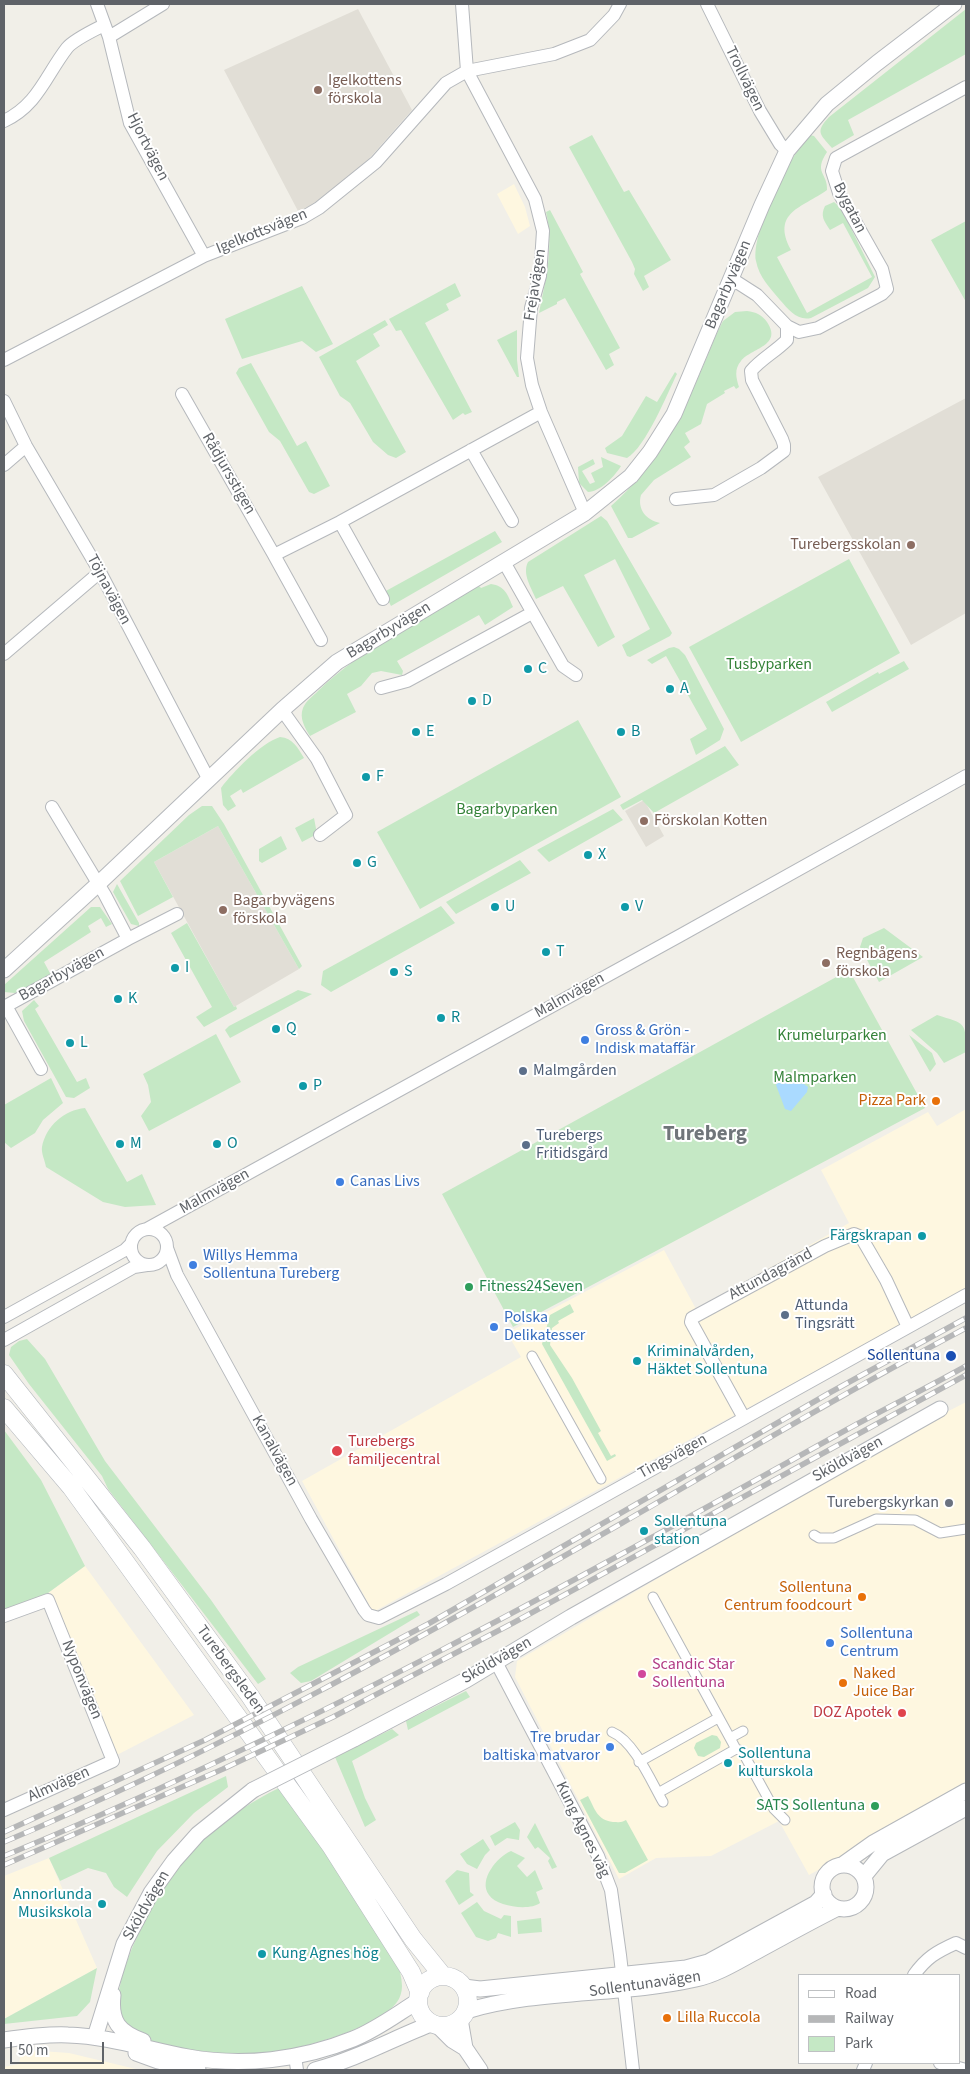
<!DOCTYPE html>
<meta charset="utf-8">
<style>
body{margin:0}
#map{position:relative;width:970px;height:2074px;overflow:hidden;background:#f1efe8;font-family:"Source Sans 3",sans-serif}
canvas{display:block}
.frame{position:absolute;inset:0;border:5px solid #5f6368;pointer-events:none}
.legend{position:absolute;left:798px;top:1974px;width:162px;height:90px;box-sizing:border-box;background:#fff;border:1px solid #bfc1c3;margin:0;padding:6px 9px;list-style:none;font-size:15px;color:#5f6368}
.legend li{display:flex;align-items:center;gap:10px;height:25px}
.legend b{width:25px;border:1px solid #bfc1c3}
.scale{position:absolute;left:10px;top:2042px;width:94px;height:22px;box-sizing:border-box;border:2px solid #5f6368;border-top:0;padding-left:6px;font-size:15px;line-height:18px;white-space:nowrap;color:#5f6368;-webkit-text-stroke:4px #fff;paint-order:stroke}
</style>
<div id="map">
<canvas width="970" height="2074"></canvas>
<div class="frame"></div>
<ul class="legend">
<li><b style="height:6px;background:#fff"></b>Road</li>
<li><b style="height:6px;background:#b6b7b8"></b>Railway</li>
<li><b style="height:14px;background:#c5e8c5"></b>Park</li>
</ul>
<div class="scale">50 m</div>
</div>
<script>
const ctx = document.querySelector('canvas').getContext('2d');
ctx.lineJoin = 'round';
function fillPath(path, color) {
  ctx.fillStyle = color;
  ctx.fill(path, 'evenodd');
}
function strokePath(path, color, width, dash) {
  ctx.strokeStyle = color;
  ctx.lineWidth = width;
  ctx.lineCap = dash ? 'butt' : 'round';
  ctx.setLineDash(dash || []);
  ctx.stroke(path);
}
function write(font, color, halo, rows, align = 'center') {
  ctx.font = font + ' "Source Sans 3",sans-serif';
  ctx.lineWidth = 4;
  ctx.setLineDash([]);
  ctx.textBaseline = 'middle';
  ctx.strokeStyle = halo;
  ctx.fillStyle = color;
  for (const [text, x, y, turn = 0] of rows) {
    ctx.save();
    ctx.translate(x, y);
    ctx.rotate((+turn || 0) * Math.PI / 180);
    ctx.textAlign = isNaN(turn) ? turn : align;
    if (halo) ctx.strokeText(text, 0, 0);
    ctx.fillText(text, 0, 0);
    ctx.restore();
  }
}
const commercial = new Path2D(`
 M514 184 525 207 530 226 518 234 497 194Z
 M966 1109V1289L373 1612 302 1481 521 1357 507 1333 664 1250 696 1309 849 1223 821 1170 928 1112 937 1126Z
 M966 1402V1789L809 1875 779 1821 711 1856 656 1858 619 1879 515 1677 517 1661 897 1438Z
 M85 1566 194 1715 115 1756 48 1593Z
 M49 1858 97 1968 4 2019V1876Z
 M41 2051 69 2053 140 2070H4V2067L19 2064 21 2052Z`);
const education = new Path2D(`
 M358 9 412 110 367 161 348 179 321 201 298 211 224 70Z
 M966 398V613L911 645 818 477Z
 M644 800 664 836 646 847 625 811Z
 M218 826 299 969 234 1007 154 862Z`);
const green = new Path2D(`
 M966 9V54L848 120 854 135 832 148C820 134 815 132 829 117Z
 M592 135 624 192 629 190 671 260 644 276 649 287 643 291 634 274 635 269 632 262 569 147Z
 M810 135 814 136 827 152C813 173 828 173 827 190 802 208 771 212 791 250L777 257 807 313 872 277 843 223 830 230C824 221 820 216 825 206L834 202 841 208 875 277 868 288 811 318C797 321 789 310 780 300 770 288 759 277 756 261 751 232 789 156 810 135Z
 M550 210 583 272 580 274 620 348 609 354 614 365 606 370 565 298 557 302V304L539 313C546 279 554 247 546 212Z
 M966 221V302L931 240Z
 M455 283 461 296 446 304 449 310 425 323 472 412 465 415 463 413 453 420 401 330 396 331 389 319Z
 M302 286 333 344 316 352 302 341 242 359 225 319Z
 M747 311C756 312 762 315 767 322 783 346 751 348 741 361 734 369 736 378 739 387L736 389 734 386 724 391 725 393 707 404 701 424 685 433 690 442 684 447 691 457 654 480 641 495C637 509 646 520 660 523L632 538H628L611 506C655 467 677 427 700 373 708 356 714 337 723 321L735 312Z
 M385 320 388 325 373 334 380 346 356 361 406 452 396 458 388 455 373 442 350 403 340 396 319 357Z
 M517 330V360L519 377H517L497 340Z
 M251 363 297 446 306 441 330 486 314 494 309 492 280 441 269 432 236 373 239 368Z
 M675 372 677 374C667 394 646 447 627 458L607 453 605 448 622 436 646 396 657 402Z
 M601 457 621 466C615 476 600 492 588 492L579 483 578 467 593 459 595 464 582 471 590 484 595 482 591 473 603 467Z
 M601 516 607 521 672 633 670 636 630 657 627 656 622 645 650 629 615 559 584 575 615 637 598 647 563 586 536 599C531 587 522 574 528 562Z
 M495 531 502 542 391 606 384 592Z
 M849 559 900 653 741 742 689 647Z
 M491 584C505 586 508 595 513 607L485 625 479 615 397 661 403 671 402 675 381 671 372 673 361 686 347 694 356 712 310 736C305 728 299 718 303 708 306 701 313 696 318 691 362 648 426 617 479 586L481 588Z
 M674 647 679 649 685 655 724 729 720 740 696 755 690 739 707 729 666 656 652 664 647 660 669 648Z
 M904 661 909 669 832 712 826 702 878 672 879 674Z
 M578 720 621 797 420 909 377 832Z
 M280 737C293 738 298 748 304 758L243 793 241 789 230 796 236 806 228 811 223 805 221 788C233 772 261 743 280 737Z
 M725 746 739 765 654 813 642 800 623 810 620 805Z
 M202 806H212L224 824 302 966 299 969 218 826 154 862 173 897 138 916 120 881 189 815Z
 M613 809 623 820 549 862 537 850Z
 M314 818 317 834 302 842 295 828Z
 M281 836 287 849 262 863 259 861V849Z
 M520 860 531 873 456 914 446 902Z
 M117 884 139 923V926L131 924 113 892Z
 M441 906 455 923 331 992 321 985 323 971Z
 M91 907H100L112 924 106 927 101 918 88 926 91 932 44 962 51 975 15 993 4 992V985Z
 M187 923 234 1007 236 1006 237 1009 204 1027 196 1017 212 1007 171 933Z
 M884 928 923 957 879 982 860 947 863 938Z
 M849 970 925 1108 513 1327 442 1194Z
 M298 990 312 994 230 1038 225 1030 229 1026Z
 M34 1000 39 1006 35 1009 77 1082 86 1078 90 1088 74 1098 66 1097 24 1021 22 1011Z
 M937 1015C965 1024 966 1021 966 1052L944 1063 937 1053 911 1030Z
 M216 1034 241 1082 149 1131 141 1116 151 1102 148 1085 143 1074Z
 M909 1035 932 1053 936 1064 930 1072Z
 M51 1078 63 1103 43 1120 35 1133 11 1148 4 1142V1105Z
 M85 1108 127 1182 142 1174 156 1205 125 1207 103 1202 46 1167C45 1161 41 1153 42 1147 46 1126 64 1110 85 1108Z
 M570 1304 574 1312 558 1321 559 1323 552 1328 550 1345 572 1378 601 1431 598 1433 611 1456 615 1454 616 1456 607 1461 542 1344 550 1315Z
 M27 1339 45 1359 105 1461 211 1600 266 1679 258 1684 108 1489 102 1476 29 1384 9 1355 11 1347 19 1341Z
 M4 1430 41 1480 85 1566 48 1593 4 1613Z
 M417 1611 420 1615 311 1681 301 1683 290 1673 298 1667Z
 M466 1691 470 1697 408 1730 406 1721Z
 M392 1729 399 1735 352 1761 365 1798 376 1820 365 1827 335 1757Z
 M712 1735 717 1736 721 1742 720 1748 704 1757 698 1756 694 1748 696 1743Z
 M226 1776 228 1787 194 1813 157 1851 127 1897 114 1887 106 1873 88 1868 60 1881 49 1858Z
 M281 1787C302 1818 323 1848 344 1879 363 1907 402 1952 402 1986 402 1992 400 1998 397 2002 378 2029 292 2052 260 2054 231 2056 148 2049 128 2029 125 2026 124 2022 122 2018 120 2013 117 2007 117 2002 117 1995 120 1988 121 1981 132 1937 164 1882 195 1848 219 1822 250 1802 281 1787Z
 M588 1796C595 1809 597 1820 613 1822 619 1822 621 1823 626 1820L648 1860 625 1873H619L580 1800Z
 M515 1822 520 1830 519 1840 507 1838 495 1846 490 1836Z
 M535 1823 557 1867 552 1869 548 1861 550 1858 538 1847 535 1849 527 1837Z
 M483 1839 490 1850 485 1855 477 1869 467 1864 460 1854Z
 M511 1851 525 1858 517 1866 527 1877 535 1870 543 1889 536 1892 540 1903C530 1911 497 1907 489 1895 478 1880 497 1857 511 1851Z
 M457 1870 469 1873 470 1892 474 1895 459 1905 445 1881Z
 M477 1902 484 1911 501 1919 504 1915 511 1916V1937L498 1933 496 1938 488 1941 476 1937 461 1913Z
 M541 1918 542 1932 518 1934 517 1921Z
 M97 1968 90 2002 77 2016 4 2024V2019Z`);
const water = new Path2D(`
 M780 1080 804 1084 808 1087 807 1092 791 1111 785 1109 776 1085Z`);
const pedestrian = new Path2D(`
 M532 1356 601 1479
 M814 1535 819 1538H834L876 1519 915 1520 940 1533 966 1529
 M653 1597 736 1749 742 1751 774 1809 785 1820
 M612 1732C634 1741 651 1781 663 1802
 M730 1738 743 1731
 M639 1762 718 1718
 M658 1793 736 1749`);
const minor = new Path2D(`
 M97 4 109 37 130 123 204 256
 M462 4 467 71 535 199 543 231 541 262 540 276 531 308 527 358 532 385 541 412 585 513
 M707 4 760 111 780 144 787 151
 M109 37 163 4
 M4 121C38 105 46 75 67 48 73 40 94 30 104 25
 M787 326 799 332 818 328 882 294 887 289 882 269 839 193 832 171 836 158 966 87
 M4 360 204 256 302 218 319 208 376 162 446 83 467 71 554 54 590 40 614 15 620 4
 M182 394 274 555
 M4 401 26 446 100 572 209 780
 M471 450 512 521
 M4 465 26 446
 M676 499 714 495 761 468 784 451V445L782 439 752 380 751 371C761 359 775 352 787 340V326L757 295 732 279
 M340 522 383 599
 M504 562 563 666 576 675
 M321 640 274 555 340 522 541 412
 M4 654 100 572
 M381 688 407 681 532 613
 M282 710 317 759 346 815 320 835
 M128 939 177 914
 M41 1069 6 1006 128 939 105 895 52 807
 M147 1229 681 935 966 776
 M131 1247a18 18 0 1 1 36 0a18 18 0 1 1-36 0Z
 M167 1248 177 1275 311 1519 364 1610 368 1615 379 1618 446 1584 966 1295
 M4 1317 125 1250 131 1244
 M4 1340 134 1267 147 1265
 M744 1418 691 1322 692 1318 825 1246 854 1234 861 1237 868 1249 886 1280 908 1327
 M4 1616 48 1600 113 1761 4 1810
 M496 1662 598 1856 611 1890 620 1955 633 2070
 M914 1975C926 1958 936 1952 956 1943L966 1948
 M295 2056 297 2070
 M940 2063 966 2070
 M863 2070 866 2063`);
const tertiary = new Path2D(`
 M4 970 97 885 282 710 337 662 585 513 631 476 650 452 674 414 762 205 787 151 827 104 877 63 954 4
 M354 1739 466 1680 571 1617 940 1409
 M842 1865 873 1843 966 1791
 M822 1887a22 22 0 1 1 44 0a22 22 0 1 1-44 0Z
 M864 1876 882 1854 966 1808
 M464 1987 480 1989 686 1968 708 1962 816 1903 824 1894
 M113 1995C110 2022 119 2032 143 2041
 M466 2011C538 1989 621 1996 696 1979 719 1974 740 1960 761 1949 787 1935 812 1921 838 1908
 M460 2019 465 2048
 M437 2025 452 2040 465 2048 480 2070
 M95 2037 124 1944 151 1893 174 1861 198 1834 253 1790
 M4 2040C25 2037 47 2034 68 2035 109 2036 149 2050 188 2057 243 2067 301 2060 353 2039 376 2030 397 2014 418 2001
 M136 2053 158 2061 198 2070
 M315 2070C357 2059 392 2039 433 2023`);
const secondary = new Path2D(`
 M4 1374 142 1548 250 1696 413 1939 443 1976
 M4 1408 71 1487 331 1846 411 1972 420 1993
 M418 2001a25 25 0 1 1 50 0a25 25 0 1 1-50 0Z`);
const rail = new Path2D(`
 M4 1832 205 1740 428 1624 831 1392 966 1318
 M4 1842C218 1752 421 1638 622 1523 737 1457 850 1389 966 1328
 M4 1856C296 1736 571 1583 846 1430 886 1408 927 1388 966 1366
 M4 1865 223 1769 333 1717 513 1623 966 1375`);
const tertiaryBridge = new Path2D(`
 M253 1790 354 1739`);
const markers = [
 [318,90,5,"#8d6e63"],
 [911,545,5,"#8d6e63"],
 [528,669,5,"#0f9aa8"],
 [670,689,5,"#0f9aa8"],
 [472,701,5,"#0f9aa8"],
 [416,732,5,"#0f9aa8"],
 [621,732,5,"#0f9aa8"],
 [366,777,5,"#0f9aa8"],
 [644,821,5,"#8d6e63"],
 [588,855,5,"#0f9aa8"],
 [357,863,5,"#0f9aa8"],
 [495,907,5,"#0f9aa8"],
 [625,907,5,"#0f9aa8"],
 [223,910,5,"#8d6e63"],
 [546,952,5,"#0f9aa8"],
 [826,963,5,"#8d6e63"],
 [175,968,5,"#0f9aa8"],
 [394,972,5,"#0f9aa8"],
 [118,999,5,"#0f9aa8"],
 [441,1018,5,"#0f9aa8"],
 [276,1029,5,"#0f9aa8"],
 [585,1040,5,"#3f7fe0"],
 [70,1043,5,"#0f9aa8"],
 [523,1071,5,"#5c6f8a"],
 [303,1086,5,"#0f9aa8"],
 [936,1101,5,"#e8710a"],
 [120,1144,5,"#0f9aa8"],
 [217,1144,5,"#0f9aa8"],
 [526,1145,5,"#5c6f8a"],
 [340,1182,5,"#3f7fe0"],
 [922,1236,5,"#0f9aa8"],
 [193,1265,5,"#3f7fe0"],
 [469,1287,5,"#2e9e5b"],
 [785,1315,5,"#5c6f8a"],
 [494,1327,5,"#3f7fe0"],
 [951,1356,6,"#1a4fb4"],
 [637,1361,5,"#0f9aa8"],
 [337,1451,6,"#e0444e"],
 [949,1503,5,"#6b7280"],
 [644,1531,5,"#0f9aa8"],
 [862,1597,5,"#e8710a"],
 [830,1643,5,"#3f7fe0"],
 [642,1674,5,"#d1479c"],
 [843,1683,5,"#e8710a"],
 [902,1713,5,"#e0444e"],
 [610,1747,5,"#3f7fe0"],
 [728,1763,5,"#0f9aa8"],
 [875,1806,5,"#2e9e5b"],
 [102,1904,5,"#0f9aa8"],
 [262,1954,5,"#0f9aa8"],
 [667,2018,5,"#e8710a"]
];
const streetNames = [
 ["Trollvägen",744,79,64],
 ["Hjortvägen",147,147,63],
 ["Bygatan",849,208,63],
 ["Igelkottsvägen",262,232,-22],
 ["Frejavägen",536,285,-81],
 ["Bagarbyvägen",729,285,-67],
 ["Rådjursstigen",228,474,60],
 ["Töjnavägen",108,590,62],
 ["Bagarbyvägen",389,631,-31],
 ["Bagarbyvägen",62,975,-29],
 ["Malmvägen",570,996,-29],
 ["Malmvägen",215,1192,-29],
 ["Attundagränd",771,1275,-28],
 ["Kanalvägen",274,1451,61],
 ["Tingsvägen",673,1457,-29],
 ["Sköldvägen",848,1460,-29],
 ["Sköldvägen",497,1661,-30],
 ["Turebergsleden",230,1670,54],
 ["Nyponvägen",81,1680,68],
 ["Almvägen",59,1785,-24],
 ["Kung Agnes väg",582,1830,64],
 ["Sköldvägen",147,1906,-60],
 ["Sollentunavägen",645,1985,-8]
];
const educationNames = [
 ["Igelkottens",328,81],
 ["förskola",328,99],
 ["Turebergsskolan",901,545,"right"],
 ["Förskolan Kotten",654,821],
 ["Bagarbyvägens",233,901],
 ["förskola",233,919],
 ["Regnbågens",836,954],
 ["förskola",836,972]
];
const parkNames = [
 ["Tusbyparken",769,665],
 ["Bagarbyparken",507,810],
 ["Krumelurparken",832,1036],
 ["Malmparken",815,1078]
];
const cultureNames = [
 ["C",538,669],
 ["A",680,689],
 ["D",482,701],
 ["E",426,732],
 ["B",631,732],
 ["F",376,777],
 ["X",598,855],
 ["G",367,863],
 ["U",505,907],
 ["V",635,907],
 ["T",556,952],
 ["I",185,968],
 ["S",404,972],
 ["K",128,999],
 ["R",451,1018],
 ["Q",286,1029],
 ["L",80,1043],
 ["P",313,1086],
 ["M",130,1144],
 ["O",227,1144],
 ["Färgskrapan",912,1236,"right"],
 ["Kriminalvården,",647,1352],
 ["Häktet Sollentuna",647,1370],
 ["Sollentuna",654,1522],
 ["station",654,1540],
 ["Sollentuna",738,1754],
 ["kulturskola",738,1772],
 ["Annorlunda",92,1895,"right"],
 ["Musikskola",92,1913,"right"],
 ["Kung Agnes hög",272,1954]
];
const shopNames = [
 ["Gross & Grön -",595,1031],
 ["Indisk mataffär",595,1049],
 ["Canas Livs",350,1182],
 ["Willys Hemma",203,1256],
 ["Sollentuna Tureberg",203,1274],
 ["Polska",504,1318],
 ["Delikatesser",504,1336],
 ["Sollentuna",840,1634],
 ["Centrum",840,1652],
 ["Tre brudar",600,1738,"right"],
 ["baltiska matvaror",600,1756,"right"]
];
const serviceNames = [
 ["Malmgården",533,1071],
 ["Turebergs",536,1136],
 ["Fritidsgård",536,1154],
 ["Attunda",795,1306],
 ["Tingsrätt",795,1324]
];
const foodNames = [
 ["Pizza Park",926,1101],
 ["Sollentuna",852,1588],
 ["Centrum foodcourt",852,1606],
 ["Naked",853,1674,"left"],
 ["Juice Bar",853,1692,"left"],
 ["Lilla Ruccola",677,2018,"left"]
];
const leisureNames = [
 ["Fitness24Seven",479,1287],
 ["SATS Sollentuna",865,1806,"right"]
];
const transitNames = [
 ["Sollentuna",940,1356]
];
const healthNames = [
 ["Turebergs",348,1442],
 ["familjecentral",348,1460],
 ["DOZ Apotek",892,1713,"right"]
];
const worshipNames = [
 ["Turebergskyrkan",939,1503]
];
const hotelNames = [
 ["Scandic Star",652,1665],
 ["Sollentuna",652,1683]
];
const districtNames = [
 ["Tureberg",705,1135]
];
fillPath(commercial, '#fef7e0');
fillPath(education, '#e1ded6');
fillPath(green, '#c5e8c5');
fillPath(water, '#aadaff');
strokePath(pedestrian, '#b5b8bc', 11);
strokePath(minor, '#b5b8bc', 14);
strokePath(tertiary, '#b5b8bc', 17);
strokePath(secondary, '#b6babf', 19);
strokePath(pedestrian, '#fff', 9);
strokePath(minor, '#fff', 12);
strokePath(tertiary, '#fff', 15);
strokePath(secondary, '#fff', 18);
strokePath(rail, '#b6b7b8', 5.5);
strokePath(rail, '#fff', 4, [11]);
strokePath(tertiaryBridge, '#b5b8bc', 17, []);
strokePath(tertiaryBridge, '#fff', 15);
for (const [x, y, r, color] of markers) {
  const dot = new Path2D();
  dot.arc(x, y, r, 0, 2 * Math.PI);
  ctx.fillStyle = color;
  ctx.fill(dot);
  strokePath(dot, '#fff', 2);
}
write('16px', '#5f6368', '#fff', streetNames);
write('16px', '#785e54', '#fff', educationNames, 'left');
write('16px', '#348238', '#fff', parkNames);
write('16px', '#0d838f', '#fff', cultureNames, 'left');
write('16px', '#366cbe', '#fff', shopNames, 'left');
write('16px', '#4e5e75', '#fff', serviceNames, 'left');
write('16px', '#c56008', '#fff', foodNames, 'right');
write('16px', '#27864d', '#fff', leisureNames, 'left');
write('16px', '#164399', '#fff', transitNames, 'right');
write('16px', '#be3a42', '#fff', healthNames, 'left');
write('16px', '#5b616d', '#fff', worshipNames, 'right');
write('16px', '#b23c85', '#fff', hotelNames, 'left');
write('bold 21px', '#70757a', '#fff', districtNames);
</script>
